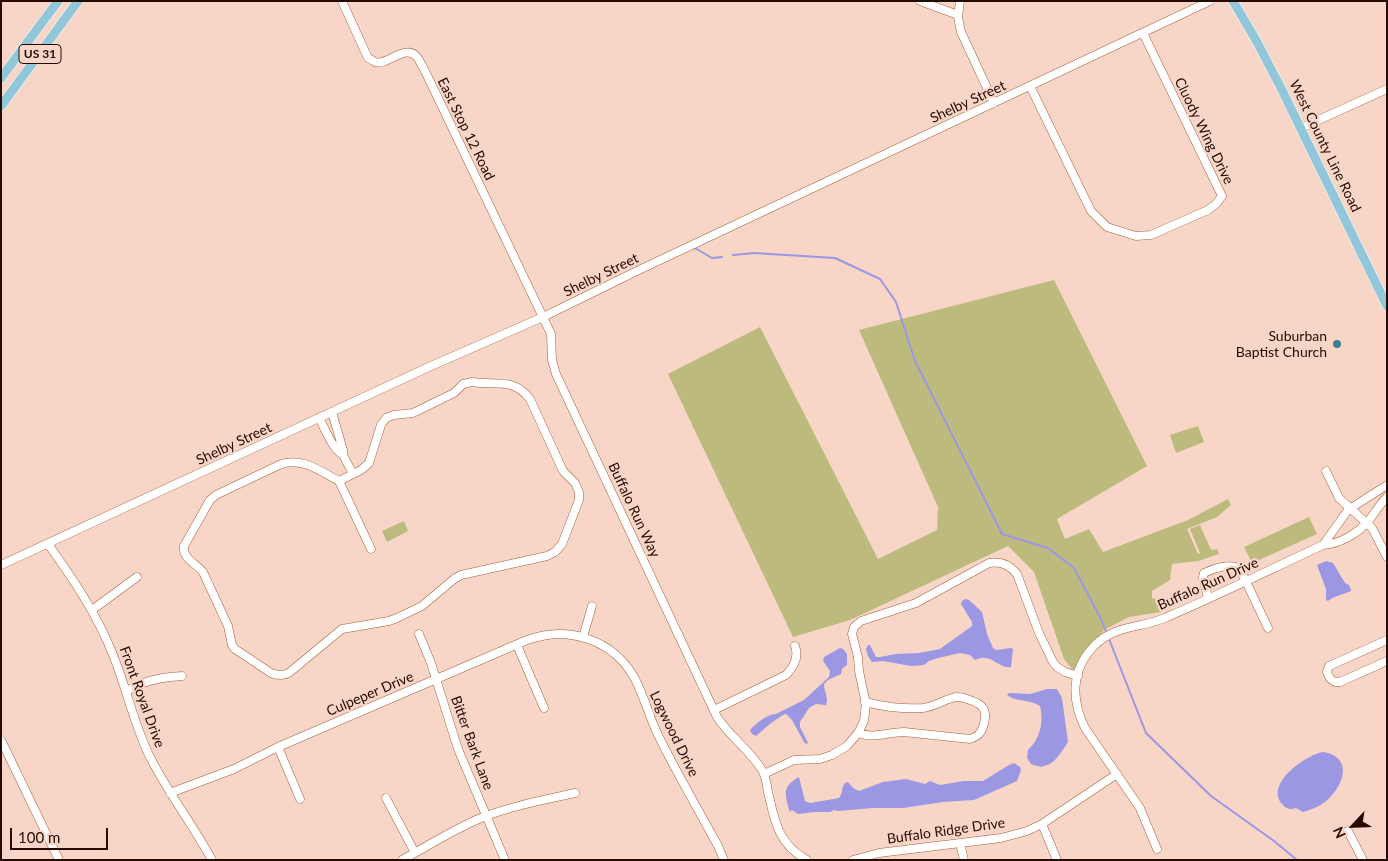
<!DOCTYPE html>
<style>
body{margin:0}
#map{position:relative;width:1388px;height:861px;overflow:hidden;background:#f7d6c7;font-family:Lato,sans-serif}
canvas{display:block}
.frame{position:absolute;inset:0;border:2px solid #260a00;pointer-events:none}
.north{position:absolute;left:1328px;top:801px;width:50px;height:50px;-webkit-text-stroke:4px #f7d6c7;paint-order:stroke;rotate:245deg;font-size:14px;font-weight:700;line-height:20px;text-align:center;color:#260a00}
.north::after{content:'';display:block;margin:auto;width:18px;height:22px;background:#260a00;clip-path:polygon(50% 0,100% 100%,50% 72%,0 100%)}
.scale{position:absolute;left:10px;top:828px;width:98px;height:22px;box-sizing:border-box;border:2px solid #260a00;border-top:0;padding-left:6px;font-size:15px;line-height:18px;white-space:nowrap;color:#260a00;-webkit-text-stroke:4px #f7d6c7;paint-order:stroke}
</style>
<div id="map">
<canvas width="1388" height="861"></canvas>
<div class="frame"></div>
<div class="north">N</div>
<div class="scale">100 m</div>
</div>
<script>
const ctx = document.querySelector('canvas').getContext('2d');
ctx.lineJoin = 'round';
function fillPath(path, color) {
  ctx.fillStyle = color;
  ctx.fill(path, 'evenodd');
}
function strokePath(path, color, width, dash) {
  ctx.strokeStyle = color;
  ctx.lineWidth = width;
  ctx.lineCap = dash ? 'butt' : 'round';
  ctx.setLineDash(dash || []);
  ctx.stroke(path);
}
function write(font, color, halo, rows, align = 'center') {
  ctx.font = font + ' Lato,sans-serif';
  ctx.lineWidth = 4.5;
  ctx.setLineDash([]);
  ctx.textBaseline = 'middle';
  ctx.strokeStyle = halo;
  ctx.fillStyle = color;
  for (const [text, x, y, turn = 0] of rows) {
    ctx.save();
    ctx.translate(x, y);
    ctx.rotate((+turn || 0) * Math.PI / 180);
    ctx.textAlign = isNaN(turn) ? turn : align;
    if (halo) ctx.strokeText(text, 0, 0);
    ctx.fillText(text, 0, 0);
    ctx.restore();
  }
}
const green = new Path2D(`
 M1054 280 1147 466 1057 519 1065 539 1089 529 1103 552 1188 520 1228 499 1231 505 1217 517 1187 529 1198 554 1200 553 1190 529 1200 525 1211 550 1217 549 1219 554 1198 561 1172 564 1170 580 1152 591V598L1174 603 1161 612 1129 617 1104 630 1073 670 1064 659 1034 572 1008 546 850 620 793 637 668 374 760 327 878 559 937 530 938 507 859 330Z
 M1198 426 1204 442 1176 453 1170 435Z
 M1309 517 1317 534 1252 563 1244 547Z
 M404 521 408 531 387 542 382 531Z`);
const water = new Path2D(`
 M1326 561 1333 563 1345 583 1349 585 1351 590V591C1344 594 1334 596 1328 601L1326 600V589L1317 565Z
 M965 599 969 600 982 612 987 634 993 648 996 650 1011 648 1013 649 1011 667C996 669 993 652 975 660L970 655 960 653 938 658 929 661 924 665 911 666 883 661 872 662 868 656 866 649 868 645H870L876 657H880L896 654 919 653 940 649 972 626V622L961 604 962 601Z
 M840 648 843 649 847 654V665L842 669 841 674 828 680 824 684C824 692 829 698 826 705L816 704 809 708 800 722V727L808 743 806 744 804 742 792 720 786 714 783 715 771 723 756 736 752 734 750 730C757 723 767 714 776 714L804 700 829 677 830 671 823 661 824 657Z
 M1047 689H1057L1062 698 1068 742C1062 751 1055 764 1044 766 1040 768 1035 765 1031 764L1027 758 1028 750C1040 739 1044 722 1040 706 1029 699 1015 702 1007 695L1009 693 1030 694Z
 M1323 752C1355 757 1343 788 1325 802 1318 807 1310 810 1303 812L1296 808C1290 810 1286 809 1282 804 1265 783 1306 755 1323 752Z
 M1014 763 1020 767 1021 770 1017 781 974 800 943 802 903 808H873L838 811 834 810 830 812H814L798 814 792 810 790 812C785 795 781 787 799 777L805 801 810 803 839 798C843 793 841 788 845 783L848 782 853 788 859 791 883 782 906 779 925 784 930 781 940 785 964 781H983L1009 765Z`);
const stream = new Path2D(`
 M693 247 712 258 722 257
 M733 255 754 253 835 258 880 279 896 302 915 361 1002 534 1048 548 1074 568 1101 619 1107 634
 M1109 639 1146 733 1211 796 1274 841 1297 860`);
const minor = new Path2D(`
 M342 1 368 58C369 58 375 62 375 62 387 66 405 44 416 56 420 60 423 68 426 73L551 334 552 360 556 374 717 717C730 737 750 750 762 770 766 777 767 785 768 792 775 822 778 844 807 860
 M920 1 958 15
 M960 1 958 17 961 32 994 103
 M1030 86 1091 211 1107 227 1136 236 1151 235 1208 210 1216 204 1222 196 1143 33
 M1301 128 1387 89
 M472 382C496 386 513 377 530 399L563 471 575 483 579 492V500L562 544 555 552 547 556 461 575 454 579 422 606 397 618 389 621 342 629 290 672C284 676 278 676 271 673L235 649 232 645 228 626 203 572C196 563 182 559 184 546L210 500 216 495 279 465C301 456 320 471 339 481L361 470 369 463 381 425 386 418 394 415 413 413 454 393 463 384Z
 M319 418C326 430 331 447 343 455V450L332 412
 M343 455 353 474
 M1326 471 1339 498 1372 528 1387 557
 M339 481 371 549
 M48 544C73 579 97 614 113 655 127 689 134 726 151 759 169 794 193 825 212 860
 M1323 545 1348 510 1387 485
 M1 565 431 366 543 317 639 270 1210 1
 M1208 598 1203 577 1204 573C1214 568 1230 563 1240 569L1268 628
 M92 610 137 577
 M419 634 431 663 458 749 505 860
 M583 637 592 606
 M1387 640 1329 666 1327 672C1329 678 1332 683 1340 682L1387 661
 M517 645 544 708
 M126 692C141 681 163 677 182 676
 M714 710 786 675C794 667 799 657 795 646
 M858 733C874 739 888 732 904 732L970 739C977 737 981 734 983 727 989 709 983 704 967 699 962 697 957 696 952 698 942 701 933 707 923 708 900 709 886 707 865 702
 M1 740 59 860
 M278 747 300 799
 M764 774 794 760 820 759 832 755 847 746 858 733 864 721 866 704 859 671 858 657 852 634 854 627 861 621 916 603 989 563C1001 561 1010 565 1017 574L1039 633 1053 662 1057 667 1065 672 1078 676
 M170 793 234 769 278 747 527 640C569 625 614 640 635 679 645 698 650 720 660 739 678 775 699 811 718 846L724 860
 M386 798 415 853
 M1042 824 1057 860
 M1348 831 1363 860
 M960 843 964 860
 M1157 849 1140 808 1085 728C1071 700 1071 670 1094 646 1115 624 1141 629 1167 617 1219 595 1271 569 1323 545 1340 544 1359 533 1370 519 1376 511 1380 504 1387 497
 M402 860C428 846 454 829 481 818 511 806 544 800 575 793
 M853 860 879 853 1001 838 1027 831 1042 824 1117 774`);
const major = new Path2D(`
 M1233 1 1257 42 1281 88 1387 306
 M1 78 58 1
 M1 106 78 1`);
const markers = [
 [1337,344,5,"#417d95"]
];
const shields = [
 [40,54,42]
];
const shieldNames = [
 ["US 31",40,54]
];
const streetNames = [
 ["Shelby Street",968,102,-25],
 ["East Stop 12 Road",466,129,64],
 ["Cluody Wing Drive",1204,131,64],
 ["West County Line Road",1325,146,64],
 ["Shelby Street",601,275,-26],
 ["Shelby Street",234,444,-25],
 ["Buffalo Run Way",634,510,65],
 ["Buffalo Run Drive",1208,584,-24],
 ["Culpeper Drive",370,694,-23],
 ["Front Royal Drive",142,697,70],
 ["Logwood Drive",674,734,64],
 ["Bitter Bark Lane",472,743,70],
 ["Buffalo Ridge Drive",946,831,-8]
];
const poiNames = [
 ["Suburban",1327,336],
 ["Baptist Church",1327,352]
];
fillPath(green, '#bdba7d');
fillPath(water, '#9b97e3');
strokePath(stream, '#9b97e3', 2);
strokePath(minor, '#a55e3b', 9);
strokePath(major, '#fff', 10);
strokePath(minor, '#fff', 8);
strokePath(major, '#92c6d9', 9);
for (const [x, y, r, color] of markers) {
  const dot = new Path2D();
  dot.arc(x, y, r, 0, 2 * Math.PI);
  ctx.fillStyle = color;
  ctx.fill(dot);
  strokePath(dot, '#f7d6c7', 2);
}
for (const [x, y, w] of shields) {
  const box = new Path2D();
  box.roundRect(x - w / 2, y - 9.5, w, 19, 4);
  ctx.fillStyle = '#f7d6c7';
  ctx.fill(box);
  strokePath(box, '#260a00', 1);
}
write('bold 12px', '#260a00', null, shieldNames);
write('14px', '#260a00', '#f7d6c7', streetNames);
write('14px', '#260a00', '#f7d6c7', poiNames, 'right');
</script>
